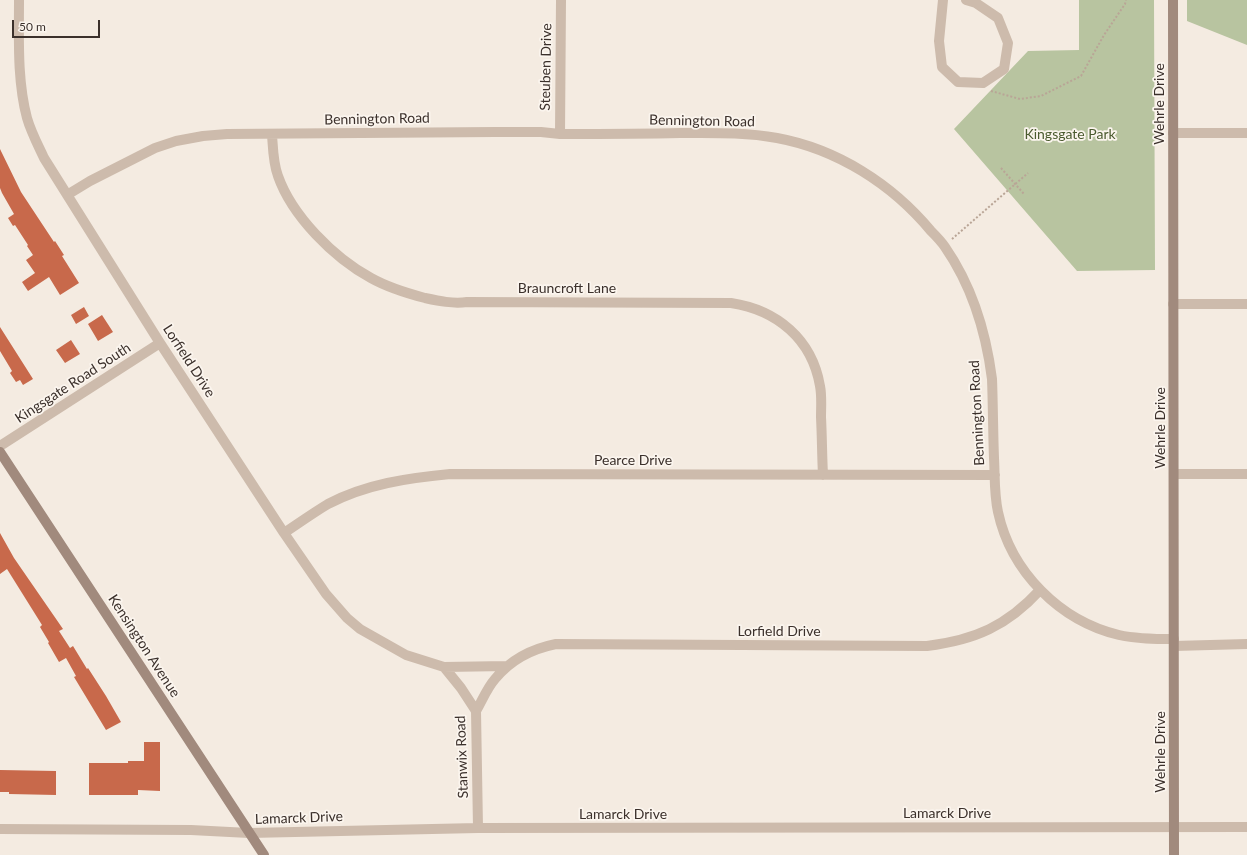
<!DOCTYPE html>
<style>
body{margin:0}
#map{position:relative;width:1247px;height:855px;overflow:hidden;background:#f4ebe1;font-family:Lato,sans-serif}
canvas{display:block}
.scale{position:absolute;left:12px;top:20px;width:88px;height:18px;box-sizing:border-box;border:2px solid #3b302b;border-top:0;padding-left:5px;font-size:12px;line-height:14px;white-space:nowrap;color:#3b302b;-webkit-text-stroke:3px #fbf5ee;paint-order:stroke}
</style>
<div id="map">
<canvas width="1247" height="855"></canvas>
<div class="scale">50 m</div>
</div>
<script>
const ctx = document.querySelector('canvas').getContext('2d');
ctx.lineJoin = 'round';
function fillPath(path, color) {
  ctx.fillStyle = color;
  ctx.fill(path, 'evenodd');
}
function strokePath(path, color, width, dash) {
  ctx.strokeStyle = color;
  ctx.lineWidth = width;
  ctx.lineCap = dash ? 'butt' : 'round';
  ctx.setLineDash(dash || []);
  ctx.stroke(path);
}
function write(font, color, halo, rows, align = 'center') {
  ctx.font = font + ' Lato,sans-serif';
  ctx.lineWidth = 3.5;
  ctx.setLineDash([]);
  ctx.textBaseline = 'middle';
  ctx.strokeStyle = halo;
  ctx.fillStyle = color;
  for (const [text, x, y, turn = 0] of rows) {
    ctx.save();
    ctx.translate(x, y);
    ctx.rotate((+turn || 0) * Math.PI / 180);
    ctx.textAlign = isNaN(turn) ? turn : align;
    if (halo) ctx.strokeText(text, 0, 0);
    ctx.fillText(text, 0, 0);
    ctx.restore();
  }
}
const green = new Path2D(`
 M1079 0H1154L1155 270 1077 271 954 129 1028 51 1079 50Z
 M1187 0H1247V45L1187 21Z`);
const building = new Path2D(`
 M0 149 21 192 54 242 55 241 64 255 62 256 79 283 60 295 49 277 28 291 22 282 35 273 26 260 33 255 27 246 28 245 15 225 13 226 8 218 14 214 2 193 0 188Z
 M84 307 89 316 76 324 71 315Z
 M102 315 113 332 98 341 88 324Z
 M0 327 33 379 23 385 20 380 16 382 10 373 12 371 0 351Z
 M71 340 80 354 65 363 56 350Z
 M0 533 14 558 63 629 59 631 70 648 73 646 87 669 88 668 106 696 121 722 106 730 74 677 76 676 66 658 59 662 48 643 49 642 40 627 42 625 7 569 0 574Z
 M144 742H160V791L138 790V795H89V763H128V761H144Z
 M0 770 56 771V795L9 794V792H0Z`);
const path = new Path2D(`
 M991 91 1020 99 1041 96 1081 76 1104 35 1125 4 1126 0
 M1001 168 1024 194
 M952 239 1028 173`);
const street = new Path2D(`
 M19 0C19 39 17 80 27 118 31 132 38 145 44 158L160 343 284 533 326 594 347 618 360 629 406 655 444 667 461 688 476 711 478 828
 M943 0 939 41 942 67 958 82 983 83 1004 69 1008 43 998 18 976 3 966 0
 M1173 133H1247
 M272 134C273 148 273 163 278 176 292 216 334 258 371 278 387 287 406 293 425 298 439 301 453 304 467 302L731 303C777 310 812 339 820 386 822 396 821 407 821 417 822 436 822 456 823 475
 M560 134 561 0
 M67 195 90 181 155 148 176 141 203 136 227 134 495 132H541L560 134C600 134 640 134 680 133 713 133 745 132 777 138 837 149 892 184 931 231 936 236 941 241 945 247 972 286 986 332 992 379 993 405 993 432 994 458 995 476 994 494 998 512 1011 572 1060 621 1119 635 1137 639 1155 639 1174 639
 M1173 304H1247
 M0 446 160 343
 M1174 474H1247
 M284 533C299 523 313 513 328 504 366 484 408 478 450 474L995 475
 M1174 646 1247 644
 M444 667 507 666
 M476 711C482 701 487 688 495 679 511 659 531 649 556 644L927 646C975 640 1007 626 1040 590
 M0 829 191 830 249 833 478 828 1247 827`);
const secondary = new Path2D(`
 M1173 0 1174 855
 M0 452 264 855`);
const streetNames = [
 ["Steuben Drive",546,67,-89],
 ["Wehrle Drive",1159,104,-90],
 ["Bennington Road",377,119,-1],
 ["Bennington Road",702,121,1],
 ["Brauncroft Lane",567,288],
 ["Lorfield Drive",189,361,57],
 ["Kingsgate Road South",73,383,-33],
 ["Bennington Road",977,413,-93],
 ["Wehrle Drive",1160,428,-90],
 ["Pearce Drive",633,460],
 ["Lorfield Drive",779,631],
 ["Kensington Avenue",144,646,57],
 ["Wehrle Drive",1160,752,-90],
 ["Stanwix Road",462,757,-92],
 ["Lamarck Drive",947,813],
 ["Lamarck Drive",623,814],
 ["Lamarck Drive",299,818,-2]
];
const parkNames = [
 ["Kingsgate Park",1070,134]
];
fillPath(green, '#b8c4a0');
fillPath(building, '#c8694b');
strokePath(path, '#b9a596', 2, [2, 2]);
strokePath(street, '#cdbbac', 10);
strokePath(secondary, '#a18a7d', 10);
write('14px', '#3b302b', '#fbf5ee', streetNames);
write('14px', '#4a5a2e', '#fbf5ee', parkNames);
</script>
